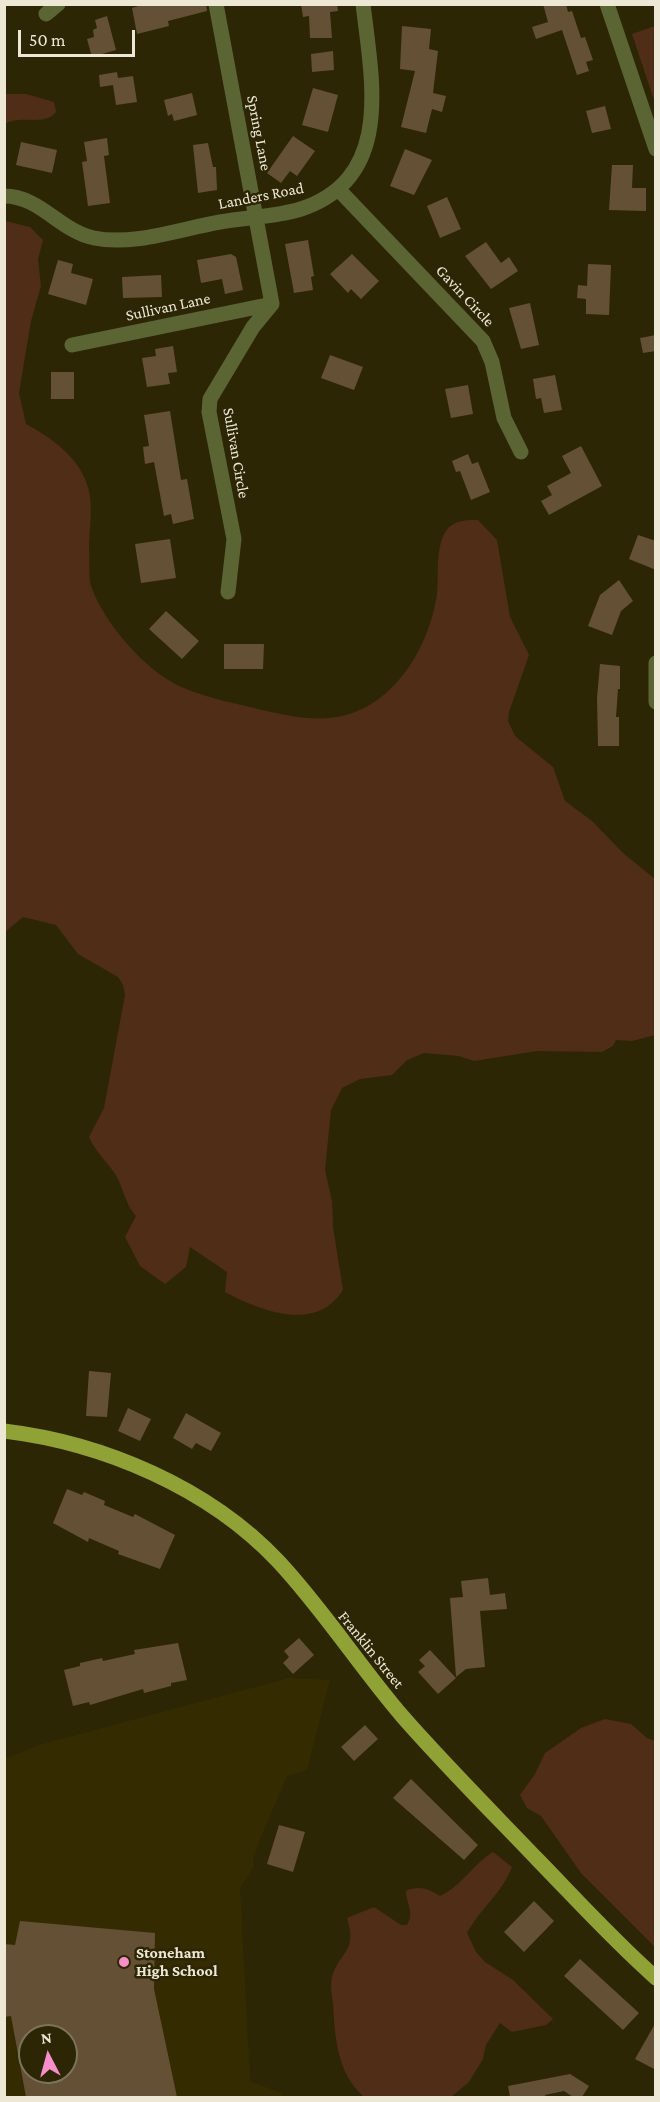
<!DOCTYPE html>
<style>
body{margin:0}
#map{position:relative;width:660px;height:2102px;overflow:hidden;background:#2d2605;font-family:"Crimson Pro",serif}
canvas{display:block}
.frame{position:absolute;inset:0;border:6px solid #ede8d6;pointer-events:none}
.north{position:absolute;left:18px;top:2024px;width:60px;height:60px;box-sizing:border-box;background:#2d2605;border:2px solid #7a7459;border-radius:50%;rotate:354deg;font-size:16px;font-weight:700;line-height:24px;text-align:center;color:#ede8d6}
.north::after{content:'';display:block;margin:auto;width:21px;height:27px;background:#f98fca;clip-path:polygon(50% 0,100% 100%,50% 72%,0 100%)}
.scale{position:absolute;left:18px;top:30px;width:117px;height:27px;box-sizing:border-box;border:3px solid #ede8d6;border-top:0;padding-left:8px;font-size:18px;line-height:21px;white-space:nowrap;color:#ede8d6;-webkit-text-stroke:4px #2d2605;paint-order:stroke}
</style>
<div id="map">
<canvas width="660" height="2102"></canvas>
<div class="frame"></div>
<div class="north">N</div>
<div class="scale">50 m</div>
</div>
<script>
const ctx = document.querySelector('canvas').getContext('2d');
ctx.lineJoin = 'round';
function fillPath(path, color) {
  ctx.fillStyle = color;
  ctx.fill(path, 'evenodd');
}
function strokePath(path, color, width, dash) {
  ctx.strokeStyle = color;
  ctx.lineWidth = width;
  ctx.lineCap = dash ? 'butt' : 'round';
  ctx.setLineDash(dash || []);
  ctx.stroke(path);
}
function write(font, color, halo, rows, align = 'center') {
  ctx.font = font + ' "Crimson Pro",serif';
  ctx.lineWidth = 5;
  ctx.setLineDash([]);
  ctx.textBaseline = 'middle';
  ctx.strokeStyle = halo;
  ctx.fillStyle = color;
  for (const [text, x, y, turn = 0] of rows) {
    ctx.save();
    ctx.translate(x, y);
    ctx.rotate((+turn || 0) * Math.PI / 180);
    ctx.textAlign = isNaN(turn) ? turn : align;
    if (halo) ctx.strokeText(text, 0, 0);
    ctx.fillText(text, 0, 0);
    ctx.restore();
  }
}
const built = new Path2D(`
 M289 1678 330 1680 307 1770 287 1776 253 1856V1868L240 1888 250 2081 281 2093 283 2097 5 2098V1759L39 1745ZM30 2036H66V2072H30Z`);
const green = new Path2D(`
 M655 26H656L655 103 632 34Z
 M5 94H26L54 102 56 112C44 127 20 114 5 124Z
 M5 221 30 227 43 240 38 259 41 286 31 321 19 393 26 424C52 438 82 459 89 491 93 509 89 531 89 550 90 561 88 576 91 586 104 623 144 669 179 686 205 698 235 703 262 710 283 715 308 720 329 718 391 713 429 649 437 594 439 575 435 548 446 531 453 520 467 520 478 520L497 540 510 617 529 655 509 712 508 721 515 736 553 767 565 801 592 821 623 853 655 879V1035L632 1041 616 1040 613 1046 602 1052 537 1051 474 1061 459 1056 424 1053 407 1060 392 1075 360 1079 342 1088 331 1110 325 1170 332 1201 333 1227 343 1290C316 1333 261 1311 225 1292L227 1272 190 1247 186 1267 165 1284 140 1266 125 1237 136 1216C126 1206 124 1190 117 1177 108 1162 96 1153 89 1137L104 1108 125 995 123 985 118 977 78 954 56 925 23 917 5 932Z
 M605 1719 631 1724 647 1738 655 1741V1947L581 1873 541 1816 527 1808 520 1795 535 1774 545 1753 581 1728Z
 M493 1852 512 1867C502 1893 480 1909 467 1933L476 1952 485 1962 513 1980 553 2019 546 2025 512 2032 500 2023 486 2045 483 2059 469 2082 451 2097H364C337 2073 335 2038 333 2004 332 1995 330 1986 332 1977 340 1950 358 1953 347 1918L374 1907 401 1925H407C415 1912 406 1904 406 1891 419 1885 429 1889 440 1896 462 1886 473 1864 493 1852Z`);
const building = new Path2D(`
 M145 4H206L207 11 168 21 169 26 137 34 132 8Z
 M301 4H337L338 11 330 12 332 38H310L309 16 303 17Z
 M543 4H566L568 12 572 11 581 38 585 37 593 60 586 62 589 71 577 75 562 30 536 39 532 27 548 22Z
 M107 16 116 50 92 57 87 39 94 37 93 30 97 28 95 20Z
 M402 26 431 29 429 49 438 51 433 93 446 96 442 112 432 109 426 133 401 127 415 71 400 69Z
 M333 51 334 70 312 72 311 54Z
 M117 72 118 78 133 76 137 102 116 105 113 85 100 87 99 75Z
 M313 88 338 95 328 132 302 125Z
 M192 93 197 115 174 121 172 114 168 116 164 100Z
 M605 106 611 129 592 133 586 111Z
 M293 136 315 151 297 176 290 171 281 183 267 173Z
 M107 138 109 155 104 156 110 203 88 206 82 162 87 161 84 142Z
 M21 142 57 150 52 173 16 165Z
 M208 143 213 167H216L217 190 198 193 193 145Z
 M405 149 432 160 414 195 390 186Z
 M612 165H633L632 188H646V211L609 210Z
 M447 197 461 229 440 238 427 206Z
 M308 240 314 276 311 277 313 290 294 293 285 244Z
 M486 242 501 263 509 257 518 271 491 289 465 256Z
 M231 254 236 257 243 290 225 294 222 279 201 283 197 260Z
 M352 254 379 281 361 299 351 289 348 293 330 274Z
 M58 260 73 264 71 273 93 279 86 305 48 294Z
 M588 264 611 265 609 315 586 314V299L577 298 578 285 587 286Z
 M161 275 162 297 123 298 122 277Z
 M530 303 539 345 521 349 509 308Z
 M656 335V351L643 353 640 338Z
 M173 346 177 372 168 373 170 384 147 387 142 358 156 356 155 349Z
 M330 355 363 367 354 390 321 378Z
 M51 372H74V399H51Z
 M555 375 562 410 544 413 541 398 536 399 533 379Z
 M468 385 473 414 451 418 445 389Z
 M170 411 181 480 187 479 194 519 173 524 171 514 164 516 154 462 145 464 143 447 149 446 144 415Z
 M581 446 602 486 549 515 541 501 552 495 547 486 571 473 562 456Z
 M468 454 472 464 478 462 490 492 471 500 460 471 456 472 452 461Z
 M638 535 656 541V570L629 559Z
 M170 539 176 578 141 583 135 544Z
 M619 580 633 601 621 611 612 635 588 626 600 595Z
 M166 611 199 641 182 659 149 629Z
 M224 644H264L263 669H224Z
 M600 664 620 666V689H618L616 717H619V746H598L597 698Z
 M89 1371 111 1373 107 1417 86 1416Z
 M128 1408 151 1419 140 1441 118 1431Z
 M186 1413 221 1433 211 1451 196 1443 192 1449 173 1438Z
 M67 1489 82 1495 84 1492 105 1501 104 1505 133 1517 135 1514 175 1535 160 1569 118 1554 119 1551 89 1538 88 1542 53 1523Z
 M488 1578 490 1595 505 1593 507 1609 480 1611 485 1667 466 1669 456 1677 450 1598 463 1597 461 1581Z
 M299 1638 314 1655 293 1674 283 1663 289 1657 284 1651Z
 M178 1643 187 1680 171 1683V1686L144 1693 143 1689 90 1705 89 1702 73 1706 64 1670 80 1666V1663L102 1658 103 1661 135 1654 134 1650Z
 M430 1650 456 1678 438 1694 418 1672 425 1666 419 1660Z
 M365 1725 378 1739 354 1761 341 1747Z
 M411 1779 478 1845 464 1860 393 1798Z
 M279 1825 305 1832 293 1872 267 1864Z
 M534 1901 554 1921 524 1952 504 1932Z
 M20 1921 155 1933 154 1989 177 2097H26L11 2016 4 2017V1944L15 1945ZM30 2036H66V2072H30Z
 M580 1959 639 2013 623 2030 564 1976Z
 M656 2022V2070L635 2059Z
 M570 2074 589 2086 582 2097H573L564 2091 545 2095 546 2097H510L508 2086Z`);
const minor = new Path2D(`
 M216 4 272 304
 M607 4 656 149
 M46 14 58 4
 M339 190 483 341 492 362 504 418 521 452
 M4 196C40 196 60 231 94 238 134 246 180 229 220 222 246 217 276 217 301 209 394 178 372 81 363 4
 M72 345 272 304
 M228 592 234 539 209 412 210 399 253 327 272 304
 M656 663V702`);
const major = new Path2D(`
 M4 1431C104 1443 209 1488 278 1561 323 1609 360 1667 403 1717 446 1766 492 1812 537 1859 576 1899 614 1941 656 1978`);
const markers = [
 [124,1962,6,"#f98fca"]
];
const streetNames = [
 ["Spring Lane",259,133,79],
 ["Landers Road",261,196,-11],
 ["Gavin Circle",465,296,47],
 ["Sullivan Lane",168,307,-12],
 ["Sullivan Circle",236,453,80],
 ["Franklin Street",371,1650,51]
];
const poiNames = [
 ["Stoneham",136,1953],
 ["High School",136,1971]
];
fillPath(built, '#352b00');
fillPath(green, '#502d16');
fillPath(building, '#645034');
strokePath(minor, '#5b6534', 15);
strokePath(major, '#90a235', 15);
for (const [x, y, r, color] of markers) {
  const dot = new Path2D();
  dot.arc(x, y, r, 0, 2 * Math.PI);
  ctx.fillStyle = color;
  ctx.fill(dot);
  strokePath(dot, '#2d2605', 2);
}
write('16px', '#ede8d6', '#2d2605', streetNames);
write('bold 16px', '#ede8d6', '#2d2605', poiNames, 'left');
</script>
